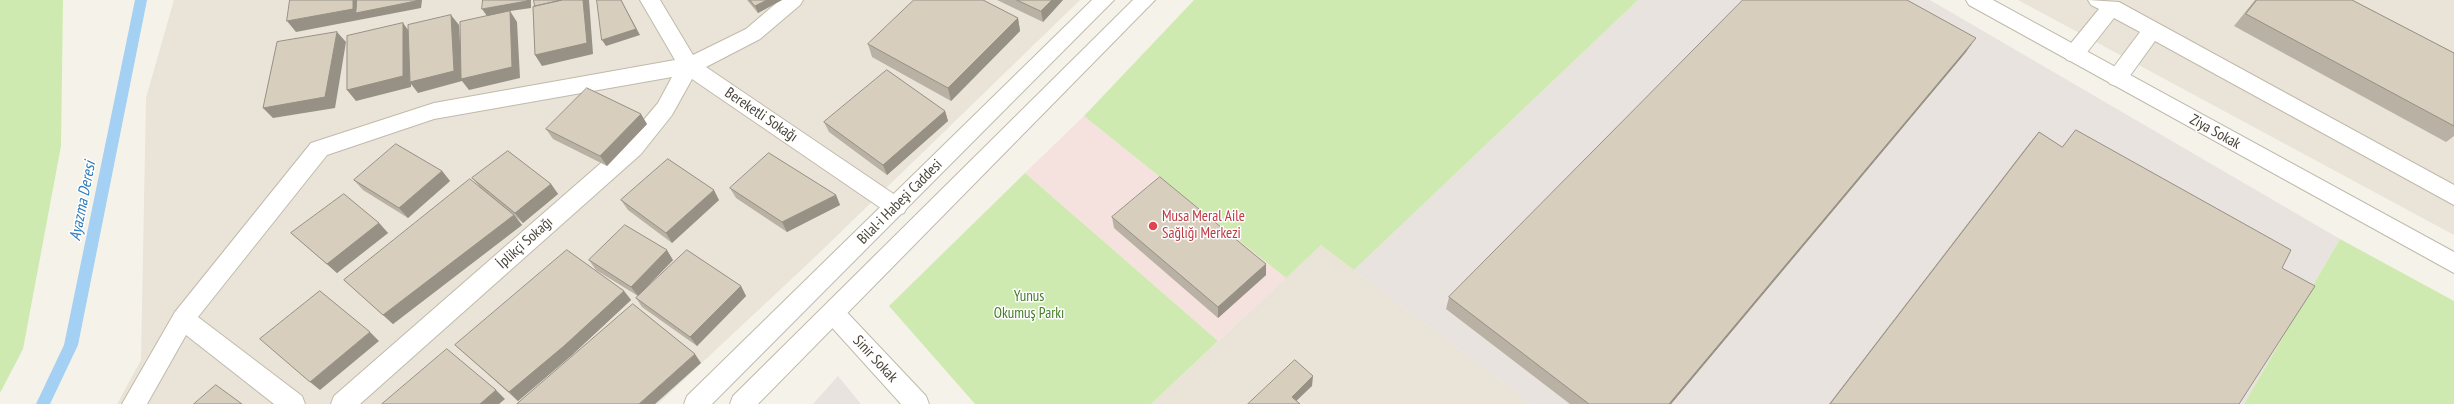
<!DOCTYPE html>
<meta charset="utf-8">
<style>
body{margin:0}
canvas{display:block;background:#f5f2e9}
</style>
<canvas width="2454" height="404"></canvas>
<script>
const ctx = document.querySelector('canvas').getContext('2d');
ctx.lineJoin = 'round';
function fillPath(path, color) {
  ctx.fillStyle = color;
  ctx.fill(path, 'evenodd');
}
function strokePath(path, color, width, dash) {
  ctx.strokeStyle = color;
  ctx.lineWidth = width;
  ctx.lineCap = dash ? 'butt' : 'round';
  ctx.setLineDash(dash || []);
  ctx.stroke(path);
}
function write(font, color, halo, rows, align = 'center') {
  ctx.font = font + ' "PT Sans Narrow",sans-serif';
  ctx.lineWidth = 3;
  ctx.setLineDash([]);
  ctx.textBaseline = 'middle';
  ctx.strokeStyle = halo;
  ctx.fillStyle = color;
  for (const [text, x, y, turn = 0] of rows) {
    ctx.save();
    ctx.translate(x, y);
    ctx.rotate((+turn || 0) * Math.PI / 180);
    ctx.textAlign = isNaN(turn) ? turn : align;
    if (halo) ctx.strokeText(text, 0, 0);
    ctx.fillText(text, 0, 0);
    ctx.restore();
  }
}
const residential = new Path2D(`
 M174 0H1080L815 257 658 404H117L141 360 146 98Z
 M2018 0H2454V235Z
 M1321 245 1531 404H1151Z`);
const industrial = new Path2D(`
 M1638 0H1930L2340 239 2244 404H1531L1354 270Z
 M838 376 861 404H813Z`);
const medical = new Path2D(`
 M1084 116 1286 278 1218 341 1025 173Z`);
const green = new Path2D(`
 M0 0H63L61 146 23 349 0 393Z
 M1194 0H1638L1354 270 1321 245 1286 278 1084 116Z
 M1025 173 1218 341 1151 404H975L889 306Z
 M2340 239 2454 301V404H2244Z`);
const stream = new Path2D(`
 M135 0H147L78 345 50 404H36L64 345Z`);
const service = new Path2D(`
 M2088 0 2119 2 2454 185V205L2155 41 2124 84 2117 86 2110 84 2107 78 2110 72 2140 32 2114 18 2081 60 2074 62 2067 60 2064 54 2067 48 2099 9 2091 5Z`);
const minor = new Path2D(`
 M640 0H660L693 55 746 29 780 0H803L800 5 760 39 706 67 904 201 907 207 904 213 896 216 888 213 692 79 672 115 641 154 360 404H331L334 396 625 142 658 103 672 77 434 119 327 155 198 317 302 396 305 404H274L186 335 147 404H122L175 312 311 143 434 103 675 60Z
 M1966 0H1993L2454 252V273L1969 5Z
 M834 304 842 307 926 396 929 404H901L826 321 822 314 826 307Z`);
const tertiary = new Path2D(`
 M1092 0H1114L712 404H684L687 396Z
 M1133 0H1155L758 404H730L733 396Z`);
const wall = new Path2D(`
 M747 0H782L758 13Z
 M997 0H1063L1043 22Z
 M2255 0H2352L2454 53V136L2446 142 2234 26Z
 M1018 18 1020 31 951 101 872 57 868 44Z
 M1966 52 1671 404H1570L1446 309 1449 297Z
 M945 111 948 121 887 175 829 132 824 122Z
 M647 124 607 166 553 139 546 129Z
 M2039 132 2062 147 2282 268 2239 404H1829L2028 145Z
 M442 171 450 181 408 218 363 190 354 180Z
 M472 178 551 184 558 194 523 223 516 217 522 225 393 324 344 280 479 186Z
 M730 188 836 195 840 205 787 232 736 198Z
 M621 200H719L672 243 628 210Z
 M1112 217 1266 275 1218 318 1114 228Z
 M379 223 388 233 337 273 291 233Z
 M589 260H673L638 296 596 270Z
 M741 286 746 296 697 346 642 307 636 298Z
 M624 291 631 300 572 355 518 401 455 345Z`);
const shadedWall = new Path2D(`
 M353 0H422L421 8 296 32 287 21Z
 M527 0H531V8L510 11 517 22 520 78 469 90 462 81 418 93 411 84V87L356 101 347 90 403 23 411 34 451 15 459 25 462 79 487 16 482 9Z
 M583 0H589L593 54 542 66 535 55Z
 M621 0 640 35 606 46 602 40Z
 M767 0H782L758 13 755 6Z
 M1052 0H1063L1043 22 1041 11Z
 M1018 18 1020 31 951 101 948 88Z
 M337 32 346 42 335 108 273 118 263 108Z
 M1976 38 1966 52 1671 404H1669Z
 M945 111 948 121 887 175 883 165Z
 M641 114 647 124 607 166 600 156Z
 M442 171 450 181 408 218 399 208Z
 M551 184 558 194 523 223 515 213Z
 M714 190 719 200 672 243 666 233Z
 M836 195 840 205 787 232 782 222Z
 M514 215 522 225 393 324 383 315Z
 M379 223 388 233 337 273 327 264Z
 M667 250 673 260 638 296 631 287Z
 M1266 264V275L1218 318V307Z
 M741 286 746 296 697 346 690 337Z
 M624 291 631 300 572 355 518 401 509 392Z
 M370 332 379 341 320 390 310 382Z
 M695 354 701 363 655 404H639Z
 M1313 376 1312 386 1293 404 1292 397Z
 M496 390 505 399 499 404H480Z`);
const building = new Path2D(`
 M290 0H353V9L287 21Z
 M357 0H416V1L356 13Z
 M483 0H527V1L482 9Z
 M534 0H562L535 6Z
 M562 0H583L587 43 535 55 533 7Z
 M597 0H621L636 29 602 40Z
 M750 0H767L755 6Z
 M914 0H983L1018 18 948 88 868 44Z
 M1017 0H1052L1041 11Z
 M1743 0H1907L1976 38 1669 404H1589L1449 297Z
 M2257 0H2352L2454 53V126L2246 14Z
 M510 11 512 67 461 79 460 22Z
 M451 15 454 71 410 82 408 25Z
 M403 23V76L347 90V36Z
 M337 32 325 97 263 108 277 42Z
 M887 70 945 111 883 165 824 122Z
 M587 88 641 114 600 156 546 129Z
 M2076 130 2291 250 2282 268 2315 286 2239 404H1830L2039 132 2062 147Z
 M396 144 442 171 399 208 354 180Z
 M508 151 551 184 515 213 472 178Z
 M769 153 836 195 782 222 730 188Z
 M668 159 714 190 666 233 621 200Z
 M1160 177 1266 264 1218 307 1112 217Z
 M470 179 514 215 383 315 344 280Z
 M344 194 379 223 327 264 291 233Z
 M625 225 667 250 631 287 589 260Z
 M567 250 624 291 564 346 509 392 455 345Z
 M687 250 741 286 690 337 636 298Z
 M320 291 370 332 310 382 260 339Z
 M633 304 695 354 639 404H517Z
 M447 349 496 390 480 404H382Z
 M1295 360 1313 376 1292 397 1300 404H1248Z
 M216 385 242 404H194Z`);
const markers = [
 [1153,226,5,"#e0444e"]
];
const streetNames = [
 ["Bereketli Sokağı",761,115,34],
 ["Ziya Sokak",2215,132,29],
 ["Bilal-i Habeşi Caddesi",900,202,-45],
 ["İplikçi Sokağı",525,243,-42],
 ["Sinir Sokak",875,359,47]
];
const healthNames = [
 ["Musa Meral Aile",1162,217],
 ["Sağlığı Merkezi",1162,234]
];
const parkNames = [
 ["Yunus",1029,297],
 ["Okumuş Parkı",1029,314]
];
const waterNames = [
 ["Ayazma Deresi",83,201,-79]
];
fillPath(residential, '#e9e4d7');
fillPath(industrial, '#e8e3de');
fillPath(medical, '#f5e1dd');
fillPath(green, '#cfeab1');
fillPath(stream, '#a4d0f3');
strokePath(service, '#c1baab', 2);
strokePath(minor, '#c1baab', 2);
strokePath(tertiary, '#c1baab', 2);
fillPath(service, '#fff');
fillPath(minor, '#fff');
fillPath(tertiary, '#fff');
fillPath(wall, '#b9b1a3');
fillPath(shadedWall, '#969085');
fillPath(building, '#d7cebe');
strokePath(building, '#969085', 1);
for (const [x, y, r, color] of markers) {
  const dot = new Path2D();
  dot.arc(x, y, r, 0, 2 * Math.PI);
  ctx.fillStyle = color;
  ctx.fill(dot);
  strokePath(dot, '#fff', 1.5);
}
write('15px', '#494337', '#fff', streetNames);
write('15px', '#be3a42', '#fff', healthNames, 'left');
write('15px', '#467d28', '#fff', parkNames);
write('italic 16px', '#2c79b9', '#fff', waterNames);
</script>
